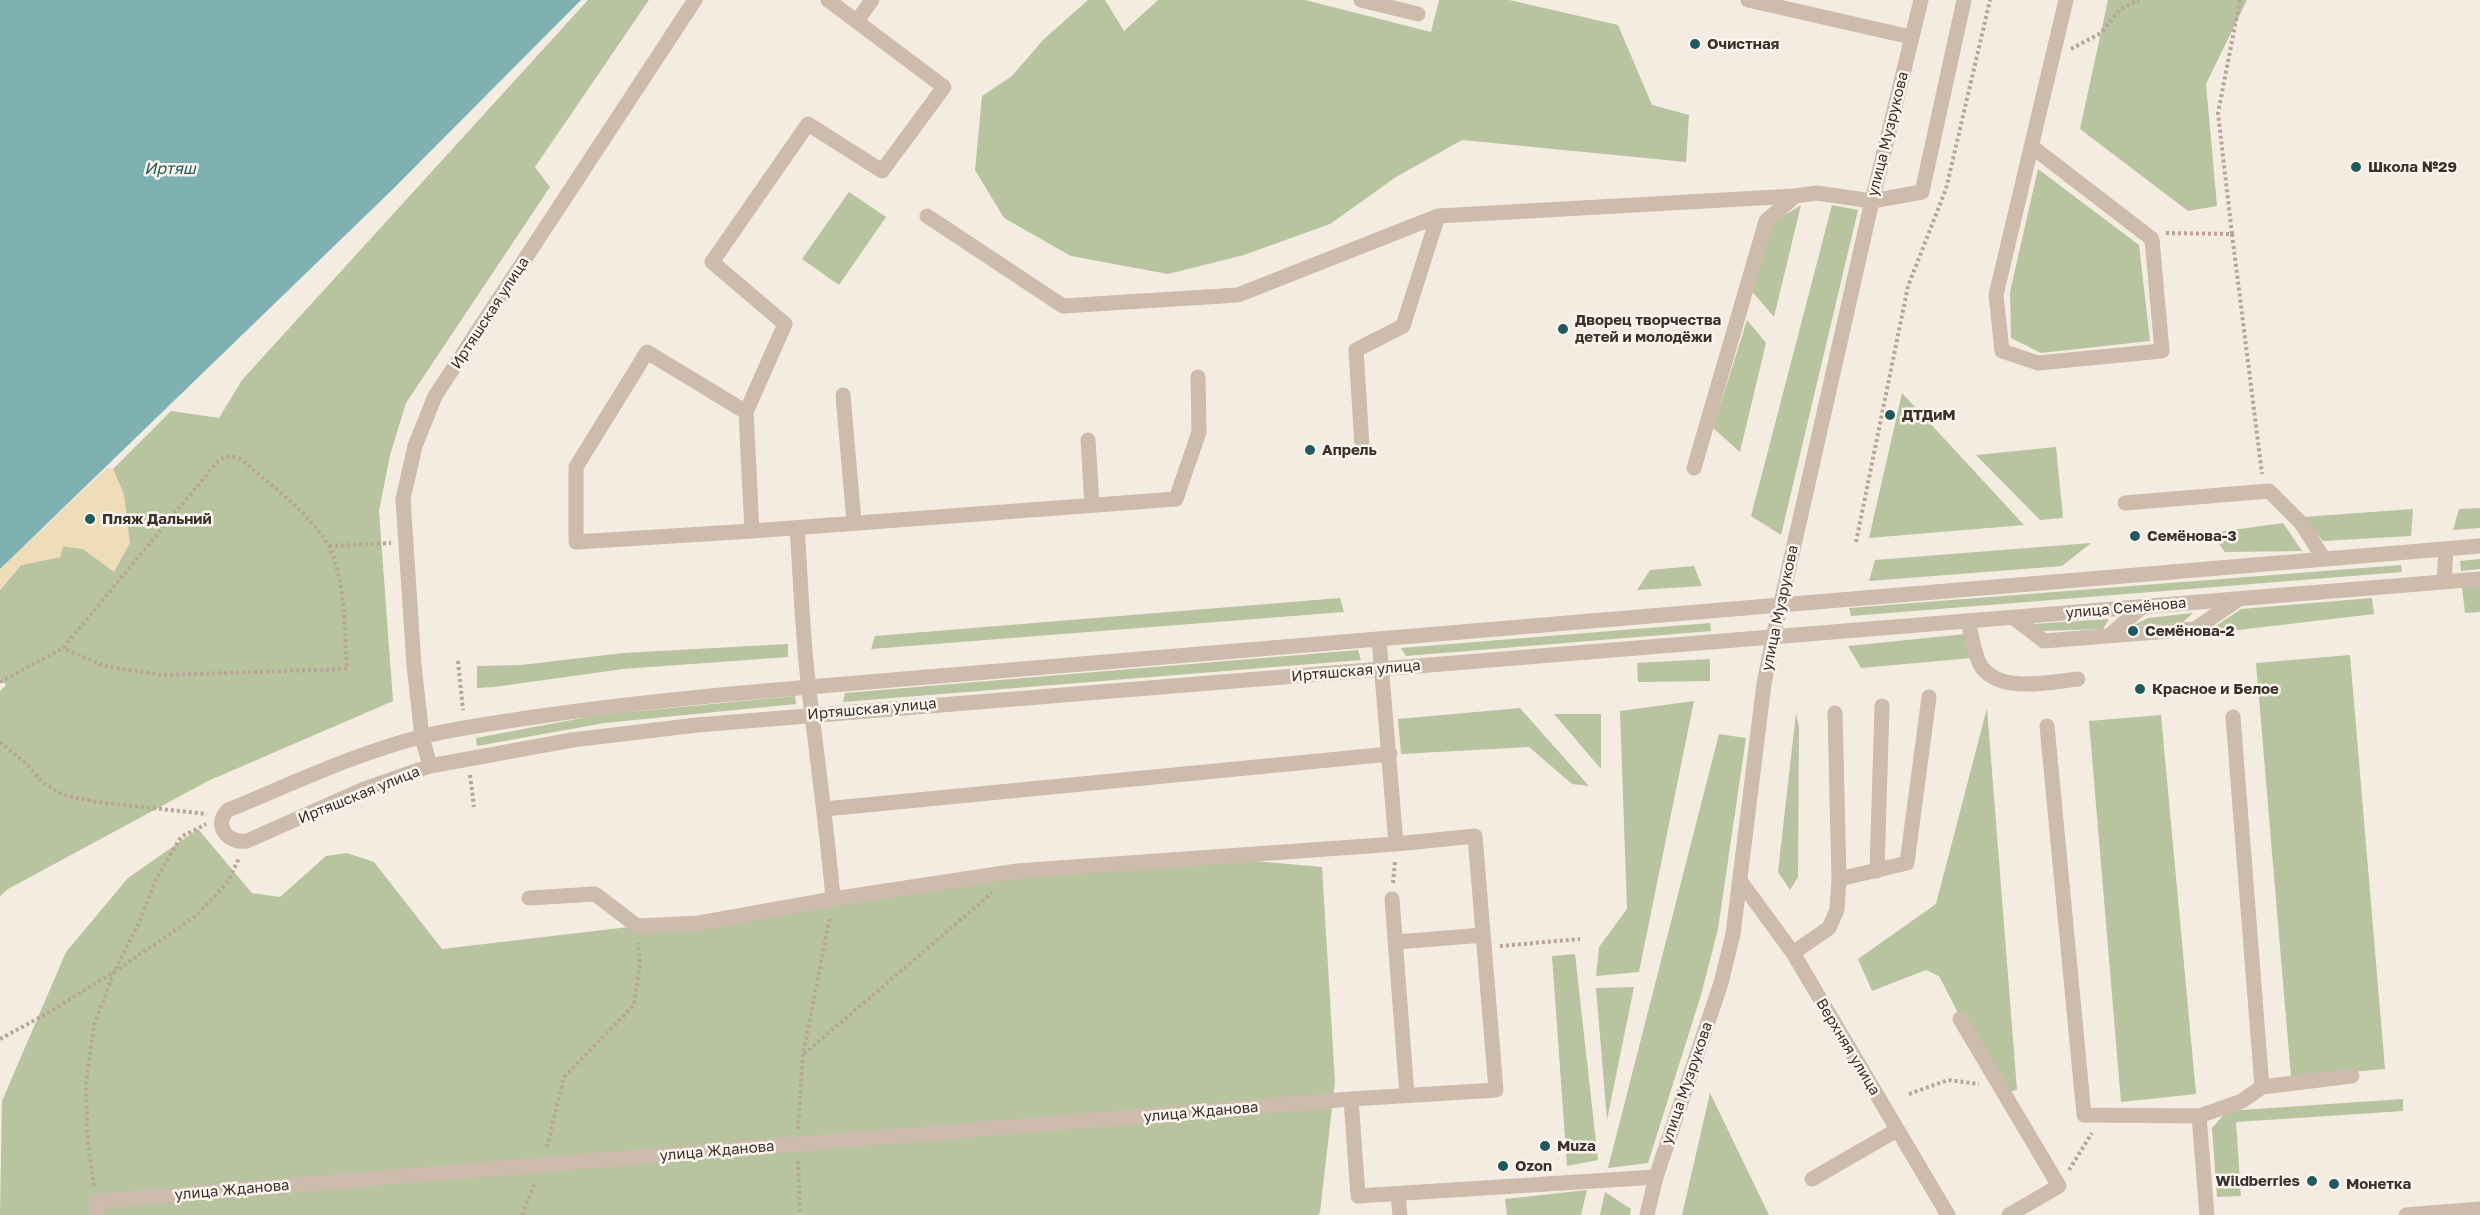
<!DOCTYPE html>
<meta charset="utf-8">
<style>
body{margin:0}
canvas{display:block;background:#f4ebe1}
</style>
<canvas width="2480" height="1215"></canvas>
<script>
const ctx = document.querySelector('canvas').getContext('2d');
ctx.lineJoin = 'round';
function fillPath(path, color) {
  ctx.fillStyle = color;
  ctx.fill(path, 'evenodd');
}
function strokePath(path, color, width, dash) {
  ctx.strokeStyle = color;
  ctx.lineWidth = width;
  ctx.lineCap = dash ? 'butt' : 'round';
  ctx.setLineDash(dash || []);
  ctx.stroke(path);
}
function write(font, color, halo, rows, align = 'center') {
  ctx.font = font + ' "Golos Text",sans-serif';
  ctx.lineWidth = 5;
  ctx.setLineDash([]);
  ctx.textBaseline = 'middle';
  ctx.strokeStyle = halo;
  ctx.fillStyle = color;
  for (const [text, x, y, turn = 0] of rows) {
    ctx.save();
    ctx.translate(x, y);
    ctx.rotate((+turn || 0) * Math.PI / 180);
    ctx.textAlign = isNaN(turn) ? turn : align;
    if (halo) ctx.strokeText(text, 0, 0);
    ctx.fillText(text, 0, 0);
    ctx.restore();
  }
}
const green = new Path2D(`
 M588 0H649L535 167 550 187 406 403 390 455 379 511 393 701 208 781 8 889 0 896V691L6 685 0 678V590L21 565 60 557 63 546 83 549 114 571 124 495 113 469 171 411 219 418 242 380Z
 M1088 0H1105L1124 31 1158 0H1305L1431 32 1439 0H1509L1618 25 1652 105 1689 115 1686 162 1462 140 1396 177 1330 224 1244 255 1168 274 1071 256 1004 218 975 170 982 96 1012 76 1044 39Z
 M2108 0H2247L2206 84 2217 206 2188 211 2080 129Z
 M2038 169 2139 245 2150 341 2041 353 2011 338 2010 292Z
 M849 192 886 217 839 285 802 259Z
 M1801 205 1774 317 1750 289 1770 224Z
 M1832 205 1858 210 1781 535 1751 516Z
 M1747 320 1766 343 1740 452 1713 428Z
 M1902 393 2024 525 1869 538Z
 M2056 447 2063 518 2040 520 1976 455Z
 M2480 508V528L2453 530 2459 509Z
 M2413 509 2411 536 2323 541 2303 517Z
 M2283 523 2302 551 2225 552 2211 533Z
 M2091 543 2062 566 1869 581 1875 560Z
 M2480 559V569L2461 571 2460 561Z
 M2401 565 2402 572 1851 616 1849 608Z
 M1694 566 1702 586 1637 590 1650 570Z
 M2480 586V612L2465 613 2462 587Z
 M1340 598 1344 612 871 649 875 636Z
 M2372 598 2374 614 2204 634 2241 609Z
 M2193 613 2182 623 2132 626 2148 618Z
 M2109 619 2103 629 2041 631 2033 624Z
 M1710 623 1711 631 1406 656 1401 648Z
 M1966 634 1972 658 1861 668 1848 646Z
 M788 644V657L623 669 494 687 477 688V666L521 665 623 653Z
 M1358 650 1361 660 843 702 845 693Z
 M2350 655 2385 1069 2291 1077 2256 663Z
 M1710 659V681L1638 682 1637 663Z
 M795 696 796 704 604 723 477 746 476 738 598 715Z
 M1694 701 1639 972 1596 976 1599 947 1627 909 1620 711Z
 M1520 708 1589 786 1572 784 1529 747 1401 754 1398 719Z
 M1987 708 2017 1090 2000 1094 1939 976 1926 970 1872 991 1858 959 1936 904Z
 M1796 713 1799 727 1798 877 1790 890 1778 872Z
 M1554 714H1601V769Z
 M2161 715 2196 1094 2121 1102 2089 721Z
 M1719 734 1746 738 1718 929 1701 995 1648 1163 1608 1168Z
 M198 829 252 893 280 897 326 856 347 853 374 862 442 949 637 926 833 899 1209 857 1322 867 1335 1082 1320 1212 1318 1215H0L2 1101 66 952 128 878Z
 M1575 954 1598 1160 1567 1166 1552 956Z
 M1634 987 1607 1120 1596 988Z
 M1710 1093 1769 1215H1682Z
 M2403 1099V1111L2236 1122 2241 1196 2217 1197 2212 1128 2227 1111Z
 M1587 1190 1581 1215H1507L1505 1199Z
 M1605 1192 1631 1209 1630 1215H1600Z`);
const sand = new Path2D(`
 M107 468 113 469 124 495 130 543 114 572 83 549 63 546 60 557 21 565 0 590V569Z`);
const water = new Path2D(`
 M0 0H581L392 190 0 569Z`);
const path = new Path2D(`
 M2071 49 2101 33 2120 9 2139 0
 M2166 233 2232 234 2218 113 2240 0
 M2232 234 2262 474
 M1856 542 1908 286 1946 189 1990 0
 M329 546 391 543
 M458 661 463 710
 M0 682 63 648 218 461C227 455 233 455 242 460 271 486 308 511 328 545 346 577 344 632 347 669L162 675 104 666 63 648
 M0 742 28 765 42 782 63 795 97 802 207 814
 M470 775 474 807
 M1393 883 1395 861
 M1500 946 1580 939
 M0 1039 48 1013 114 972 197 915 228 882 239 858
 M804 1054 992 893
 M1909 1094 1948 1080 1979 1084
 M798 1129 803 1054 830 917
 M547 1147 564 1077 634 1005 640 963 638 943
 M798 1161 800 1215
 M2069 1170 2092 1133
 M94 1186 88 1146 86 1084 94 1025 114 972 140 921 155 881 181 837 206 824
 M522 1215 535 1182`);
const minor = new Path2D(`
 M1361 0 1418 14
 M1748 0 1911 37
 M857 21 872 0
 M2031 146 2152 239 2162 351 2038 363 2002 351 1996 295 2066 0
 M927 216 1063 306 1238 295 1438 216
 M843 395 854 522
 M746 412 785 324 712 262 808 124 882 171 944 87 828 0
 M1088 440 1092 505
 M1362 446 1356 350 1403 326 1438 216 1795 196 1817 193 1872 201 1922 192 1964 0
 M1694 468 1766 221 1795 196
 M2125 503 2269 491 2301 523 2324 559
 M797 528C801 581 802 636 809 689 817 759 827 828 833 899
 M752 531 746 412 647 352 576 467V542L752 531 1176 499 1199 432 1198 377
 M2480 546 809 687C719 695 630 703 541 716 502 722 462 727 424 736 356 753 292 784 228 810 212 826 229 844 247 841L364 789 430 766 572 740 697 725 2480 579
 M2444 582 2446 550
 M2014 618 2044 641 2195 629 2239 599
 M1968 621C1971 633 1975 657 1981 666 2000 694 2050 682 2078 679
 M2110 635 2142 607
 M2233 717 2262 1087 2352 1076
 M2047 726 2084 1115 2199 1116 2242 1101 2262 1087
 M430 766 422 737 414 665 403 499 415 446 435 396 695 0
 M825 809 1390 754
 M1877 871 1882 706
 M1839 879 1907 863 1929 697
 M1741 882 1793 953 1948 1215
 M529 898 595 894 637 926 699 923 833 899 1017 871 1396 844 1379 639
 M1392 899 1407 1095
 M1396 942 1483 935
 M1793 953 1829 928 1837 910 1839 879 1835 713
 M1960 1019 2059 1186 2009 1215
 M1351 1099 1358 1196 1656 1177
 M2199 1116 2207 1215
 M1812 1179 1897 1130
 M1398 1195 1400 1215
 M97 1215 96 1201 1351 1099 1496 1090 1475 836 1396 844
 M1647 1215 1656 1177 1721 983 1733 934 1764 684 1773 638 1872 201 1921 0
 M2406 1215 2480 1209`);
const markers = [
 [1695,44,6,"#1f5a5e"],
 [2356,167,6,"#1f5a5e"],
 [1563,329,6,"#1f5a5e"],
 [1890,415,6,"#1f5a5e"],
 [1310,450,6,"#1f5a5e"],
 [90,519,6,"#1f5a5e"],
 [2135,536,6,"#1f5a5e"],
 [2133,631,6,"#1f5a5e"],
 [2140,689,6,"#1f5a5e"],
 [1545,1146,6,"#1f5a5e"],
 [1503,1166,6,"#1f5a5e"],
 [2312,1181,6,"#1f5a5e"],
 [2334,1184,6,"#1f5a5e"]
];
const poiNames = [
 ["Очистная",1707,44],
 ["Школа №29",2368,167],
 ["Дворец творчества",1575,320],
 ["детей и молодёжи",1575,337],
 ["ДТДиМ",1902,415],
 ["Апрель",1322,450],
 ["Пляж Дальний",102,519],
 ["Семёнова-3",2147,536],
 ["Семёнова-2",2145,631],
 ["Красное и Белое",2152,689],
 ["Muza",1557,1146],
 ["Ozon",1515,1166],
 ["Wildberries",2300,1181,"right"],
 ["Монетка",2346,1184]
];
const streetNames = [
 ["улица Музрукова",1888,134,-76],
 ["Иртяшская улица",490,313,-57],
 ["улица Музрукова",1780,608,-78],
 ["улица Семёнова",2126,608,-5],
 ["Иртяшская улица",1356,671,-5],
 ["Иртяшская улица",872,709,-5],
 ["Иртяшская улица",359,795,-22],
 ["Верхняя улица",1848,1047,59],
 ["улица Музрукова",1687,1083,-71],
 ["улица Жданова",1201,1112,-5],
 ["улица Жданова",717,1151,-5],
 ["улица Жданова",232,1190,-5]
];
const waterNames = [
 ["Иртяш",170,169]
];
fillPath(green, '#b8c4a0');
fillPath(sand, '#efdcb8');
fillPath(water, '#7fb0b2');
strokePath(path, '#b9a596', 4, [3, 3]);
strokePath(minor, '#cdbbac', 15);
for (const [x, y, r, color] of markers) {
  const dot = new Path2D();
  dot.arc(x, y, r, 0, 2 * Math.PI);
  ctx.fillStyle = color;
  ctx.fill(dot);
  strokePath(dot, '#fbf5ee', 2);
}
write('bold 15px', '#3b302b', '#fbf5ee', poiNames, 'left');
write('15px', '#3b302b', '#fbf5ee', streetNames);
write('italic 16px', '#1f5a5e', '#fbf5ee', waterNames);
</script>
